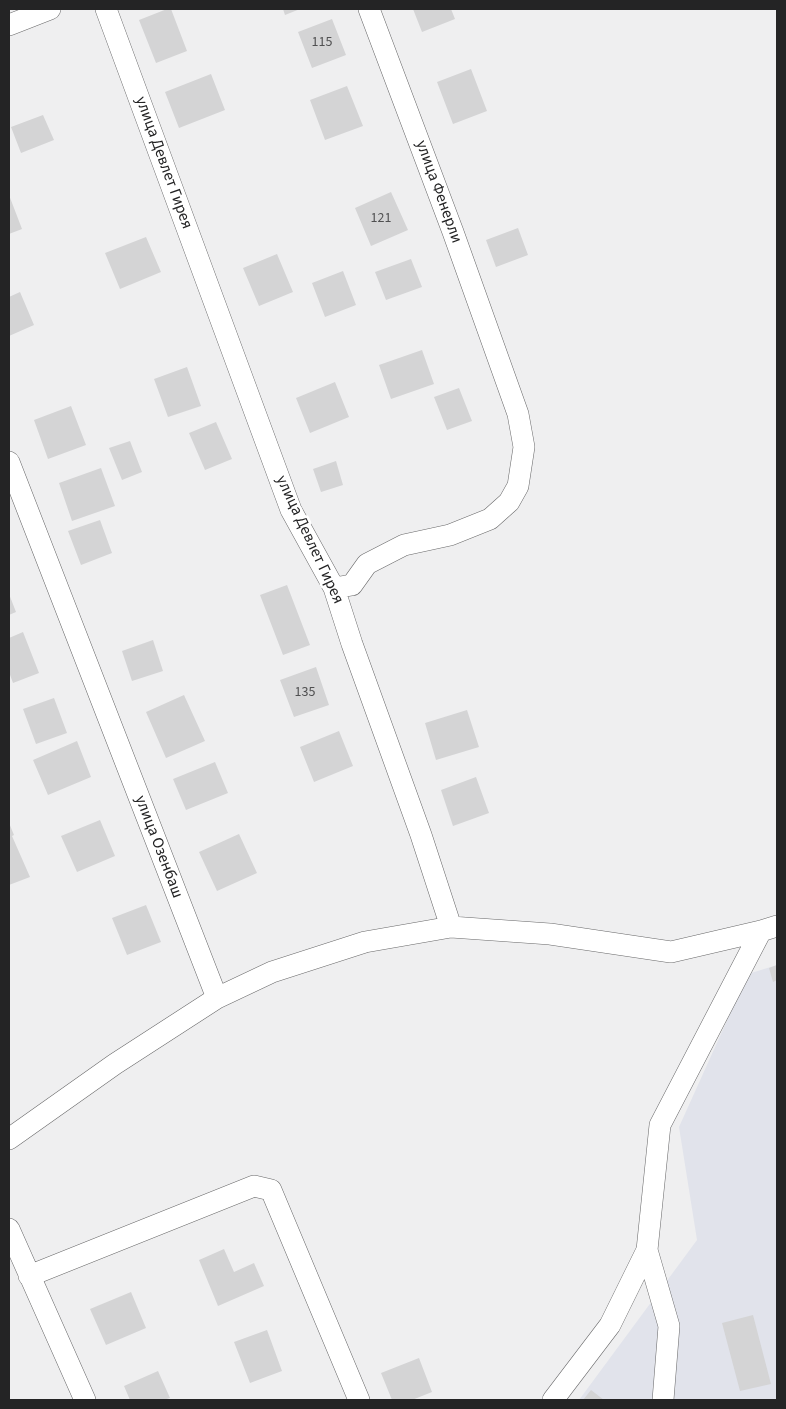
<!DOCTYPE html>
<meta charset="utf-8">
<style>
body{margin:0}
#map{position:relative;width:786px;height:1409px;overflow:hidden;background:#efeff0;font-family:"Source Sans 3",sans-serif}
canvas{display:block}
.frame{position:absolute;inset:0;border:10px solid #242425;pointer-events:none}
</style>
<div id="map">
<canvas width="786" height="1409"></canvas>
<div class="frame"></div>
</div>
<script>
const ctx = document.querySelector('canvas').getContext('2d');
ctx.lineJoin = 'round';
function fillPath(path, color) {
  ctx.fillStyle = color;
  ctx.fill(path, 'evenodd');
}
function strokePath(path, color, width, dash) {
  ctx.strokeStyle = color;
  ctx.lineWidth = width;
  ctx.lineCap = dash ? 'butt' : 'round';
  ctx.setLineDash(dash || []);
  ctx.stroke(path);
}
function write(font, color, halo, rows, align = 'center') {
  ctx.font = font + ' "Source Sans 3",sans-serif';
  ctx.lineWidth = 5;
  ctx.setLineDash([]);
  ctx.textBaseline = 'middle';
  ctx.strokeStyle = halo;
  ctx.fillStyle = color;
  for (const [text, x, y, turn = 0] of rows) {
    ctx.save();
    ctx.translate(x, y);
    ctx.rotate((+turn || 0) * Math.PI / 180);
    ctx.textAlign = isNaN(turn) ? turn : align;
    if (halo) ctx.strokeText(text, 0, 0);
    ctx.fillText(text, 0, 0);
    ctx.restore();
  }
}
const built = new Path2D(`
 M777 965V1400H579L697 1240 679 1127 748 974Z`);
const building = new Path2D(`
 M167 9H171L187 51 156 63 139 20Z
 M283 9H300L285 15Z
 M413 9H451L455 19 422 32Z
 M332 19 346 55 312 68 298 32Z
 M471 69 487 111 453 124 437 82Z
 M211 74 225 110 179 128 165 92Z
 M347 86 363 126 325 140 310 100Z
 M43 115 54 140 21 153 11 127Z
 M391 192 408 230 371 246 355 208Z
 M9 195 22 229 9 234Z
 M518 228 528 255 496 267 486 240Z
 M146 237 161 272 120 289 105 253Z
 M277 254 293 292 259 306 243 268Z
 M411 259 422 287 386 300 375 272Z
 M343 271 356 305 325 317 312 283Z
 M20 292 34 325 9 336V297Z
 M422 350 434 384 391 399 379 365Z
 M187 367 201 406 168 417 154 379Z
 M335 382 349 417 310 433 296 398Z
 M459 388 472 421 447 430 434 397Z
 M71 406 86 445 48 459 34 420Z
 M216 422 232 459 205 470 189 433Z
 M130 441 142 472 122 480 109 448Z
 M336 461 343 485 321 492 313 469Z
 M101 468 115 506 72 521 59 483Z
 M100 520 112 553 81 565 68 531Z
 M287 585 310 645 283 655 260 595Z
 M9 594 16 612 9 615Z
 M23 632 39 673 13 683 9 672V638Z
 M153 640 163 671 132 681 122 651Z
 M316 667 329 705 294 717 280 680Z
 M184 695 205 741 166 758 146 712Z
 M54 698 67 733 36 744 23 709Z
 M467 710 479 747 436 760 425 723Z
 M339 731 353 766 314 782 300 747Z
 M77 741 91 777 48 795 33 760Z
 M215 762 228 793 186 810 173 779Z
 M476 777 489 813 453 826 441 790Z
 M100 820 115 856 77 872 61 836Z
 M9 823 14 835 12 836 30 877 9 885Z
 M239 834 257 873 217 891 199 852Z
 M146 905 161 942 127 955 112 918Z
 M777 965V980L773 982 769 968Z
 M224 1249 234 1272 254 1263 264 1286 218 1306 199 1260Z
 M131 1292 146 1328 106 1345 90 1309Z
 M753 1315 771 1384 740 1391 722 1323Z
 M267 1330 282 1371 250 1383 234 1342Z
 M419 1358 432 1392 412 1400H392L381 1373Z
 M158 1371 170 1398 164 1400H130L124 1386Z
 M591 1390 604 1400H583Z`);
const minor = new Path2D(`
 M106 9 291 510 334 588 352 644 421 835 451 927
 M9 25 50 9
 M9 462 217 998
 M334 588 352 585 367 564 404 545 450 535 490 519 509 502 518 486 524 447 518 414 453 232 369 9
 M9 1139 115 1064 217 998 272 972 365 942 451 927 550 934 671 952 761 931 777 926
 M9 1229 85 1400
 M647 1250 669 1326 663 1400
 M29 1276 254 1186 271 1190 359 1400
 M553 1400 610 1325 647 1250 660 1125 761 931`);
const numberNames = [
 ["115",322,43],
 ["121",381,219],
 ["135",305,693]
];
const streetNames = [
 ["улица Девлет Гирея",163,163,70],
 ["улица Фенерли",438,192,70],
 ["улица Девлет Гирея",309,540,65],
 ["улица Озенбаш",158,847,69]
];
fillPath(built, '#e1e3eb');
fillPath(building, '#d4d4d5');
strokePath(minor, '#686869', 22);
strokePath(minor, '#fff', 21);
write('14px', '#505051', null, numberNames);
write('16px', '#242425', '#fff', streetNames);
</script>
